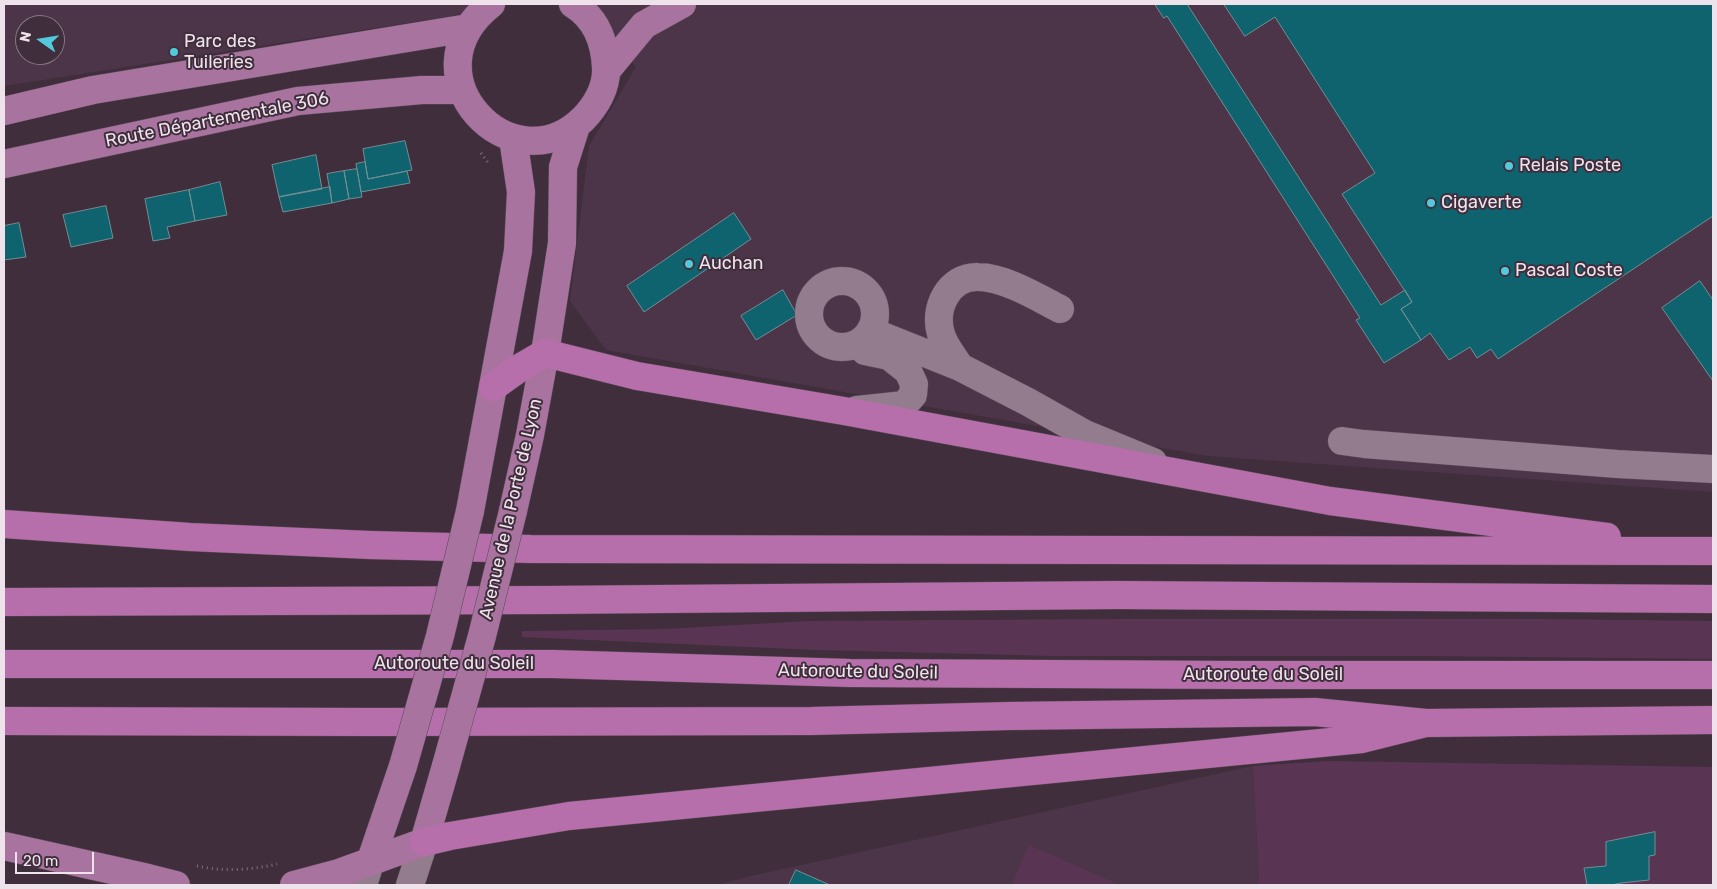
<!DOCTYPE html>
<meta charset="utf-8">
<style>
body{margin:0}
#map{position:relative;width:1717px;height:889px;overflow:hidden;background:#402e3d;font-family:Rubik,sans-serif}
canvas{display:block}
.frame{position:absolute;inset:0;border:5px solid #eee2eb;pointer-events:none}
.north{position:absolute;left:15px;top:15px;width:50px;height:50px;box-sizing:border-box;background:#402e3d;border:1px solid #867683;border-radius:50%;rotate:283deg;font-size:14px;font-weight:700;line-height:20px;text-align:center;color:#eee2eb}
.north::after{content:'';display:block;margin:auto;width:18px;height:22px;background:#53cadc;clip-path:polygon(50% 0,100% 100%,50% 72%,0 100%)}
.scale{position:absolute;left:15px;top:852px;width:79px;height:22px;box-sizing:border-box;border:2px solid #eee2eb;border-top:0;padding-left:6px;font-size:15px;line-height:18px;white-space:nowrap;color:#eee2eb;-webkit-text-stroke:4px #402e3d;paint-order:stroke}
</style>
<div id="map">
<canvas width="1717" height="889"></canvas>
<div class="frame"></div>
<div class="north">N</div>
<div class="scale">20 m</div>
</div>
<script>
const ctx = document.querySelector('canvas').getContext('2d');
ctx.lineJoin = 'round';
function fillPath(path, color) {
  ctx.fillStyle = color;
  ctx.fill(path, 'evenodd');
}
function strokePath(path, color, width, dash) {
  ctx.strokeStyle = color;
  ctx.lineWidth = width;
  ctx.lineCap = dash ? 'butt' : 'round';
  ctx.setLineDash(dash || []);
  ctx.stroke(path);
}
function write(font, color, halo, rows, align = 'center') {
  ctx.font = font + ' Rubik,sans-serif';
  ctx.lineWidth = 4;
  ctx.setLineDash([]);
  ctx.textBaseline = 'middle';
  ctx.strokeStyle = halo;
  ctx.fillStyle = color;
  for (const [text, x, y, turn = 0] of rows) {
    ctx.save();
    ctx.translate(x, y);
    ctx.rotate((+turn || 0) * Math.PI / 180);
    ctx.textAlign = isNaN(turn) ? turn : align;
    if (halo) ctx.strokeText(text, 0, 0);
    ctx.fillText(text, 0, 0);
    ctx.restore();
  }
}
const built = new Path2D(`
 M4 4H489L452 16 4 86ZM25 25H55V55H25Z
 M590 4H1713V492L1208 456 606 350 570 301 589 146 636 67Z
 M1253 766 1259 882 1258 885H717L751 876Z`);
const green = new Path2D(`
 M1115 619H1543L1713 621V659L1428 656H1055L816 650 522 637V631L664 629 809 621Z
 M1328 761 1713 767V885H1258L1259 882 1253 766Z
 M1029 845 1120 885H1012Z`);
const building = new Path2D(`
 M1155 4H1187L1381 305 1405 290 1412 302 1401 309 1421 340 1384 363 1356 320 1360 318 1167 16 1164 18Z
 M1224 4H1713V216L1498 359 1491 349 1477 358 1470 347 1449 360 1430 333 1421 340 1401 309 1412 302 1342 194 1375 173 1275 17 1245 36Z
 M405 141 412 170 368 179 363 149Z
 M316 155 322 189 279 197 272 165Z
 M365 162 368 179 407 171 410 183 361 192 356 164Z
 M357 169 362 197 349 199 344 171Z
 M344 171 349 199 332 203 327 174Z
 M220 182 227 215 195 221 189 190Z
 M330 187 332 203 283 212 279 197Z
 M189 190 195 221 167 227 170 238 153 241 145 199Z
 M106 206 113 238 71 247 63 215Z
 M734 213 751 239 644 312 627 286Z
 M19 223 26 257 4 260V226Z
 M1700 281 1713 300V381L1662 308Z
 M783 290 797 315 756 340 741 316Z
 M1655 832V855L1649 856V880L1621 883 1611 885H1587L1584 868 1606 866V842Z
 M796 870 830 885H789Z`);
const path = new Path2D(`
 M481 153 489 164
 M197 866C223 872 251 870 277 864`);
const minor = new Path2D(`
 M809 314a33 33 0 1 1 66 0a33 33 0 1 1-66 0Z
 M870 331 960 367 1028 402 1085 434 1153 462
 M960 367C954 357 944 346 941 334 933 308 949 276 978 277 1004 277 1037 297 1060 309
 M857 410 904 405 913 395 914 384 908 371 889 356 865 351
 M1342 441 1364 444 1617 464 1713 469
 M363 885 371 860
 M410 885 424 842`);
const major = new Path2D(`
 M491 4C402 74 512 189 583 119 596 106 607 87 606 68 605 42 596 18 573 4
 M606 71 644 25 682 4
 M4 111 93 90 468 28
 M4 164 298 101 422 90H462
 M470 511 518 251 521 192 513 138
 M513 511 530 435 545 353 562 243 563 167 576 126
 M4 846 148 878 176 885
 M371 860 403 766
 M294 885 339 873 424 842 446 766`);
const highway = new Path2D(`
 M493 387 521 367 545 353 637 376 844 411 1330 501 1607 537
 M4 524 190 537 370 545 531 549 1713 551
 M4 602 547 600 1117 595 1713 599
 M4 664H553L850 673 1244 675H1713
 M4 721 375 722 811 721 1010 716 1315 712 1426 723
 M424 842 450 836 569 816 1362 739 1426 723 1713 720`);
const majorBridge = new Path2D(`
 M403 766 440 636 470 511
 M446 766 482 636 513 511`);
const markers = [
 [174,52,5,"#53cadc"],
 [1509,166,5,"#53cadc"],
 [1431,203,5,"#53cadc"],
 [689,264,5,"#53cadc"],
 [1505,271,5,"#53cadc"]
];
const poiNames = [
 ["Parc des",184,42],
 ["Tuileries",184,63],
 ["Relais Poste",1519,166],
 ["Cigaverte",1441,203],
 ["Auchan",699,264],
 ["Pascal Coste",1515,271]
];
const streetNames = [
 ["Route Départementale 306",217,120,-11],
 ["Avenue de la Porte de Lyon",511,509,-77],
 ["Autoroute du Soleil",454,664],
 ["Autoroute du Soleil",858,672,1],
 ["Autoroute du Soleil",1263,675]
];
fillPath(built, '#4d3549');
fillPath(green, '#5a3553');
fillPath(building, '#0f636e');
strokePath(building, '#708f94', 1);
strokePath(minor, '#5a4b57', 29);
strokePath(major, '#5a4b57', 29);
strokePath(highway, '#5a4b57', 29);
strokePath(path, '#81717e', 3, [1, 4]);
strokePath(minor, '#927c8d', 28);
strokePath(major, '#a8749f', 28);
strokePath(highway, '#b76fab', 28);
strokePath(majorBridge, '#5a4b57', 29, []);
strokePath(majorBridge, '#a8749f', 28);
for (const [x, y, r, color] of markers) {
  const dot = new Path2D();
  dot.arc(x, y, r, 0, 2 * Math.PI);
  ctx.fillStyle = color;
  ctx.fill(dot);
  strokePath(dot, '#402e3d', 2);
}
write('18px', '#eee2eb', '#402e3d', poiNames, 'left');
write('18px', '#eee2eb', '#402e3d', streetNames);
</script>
